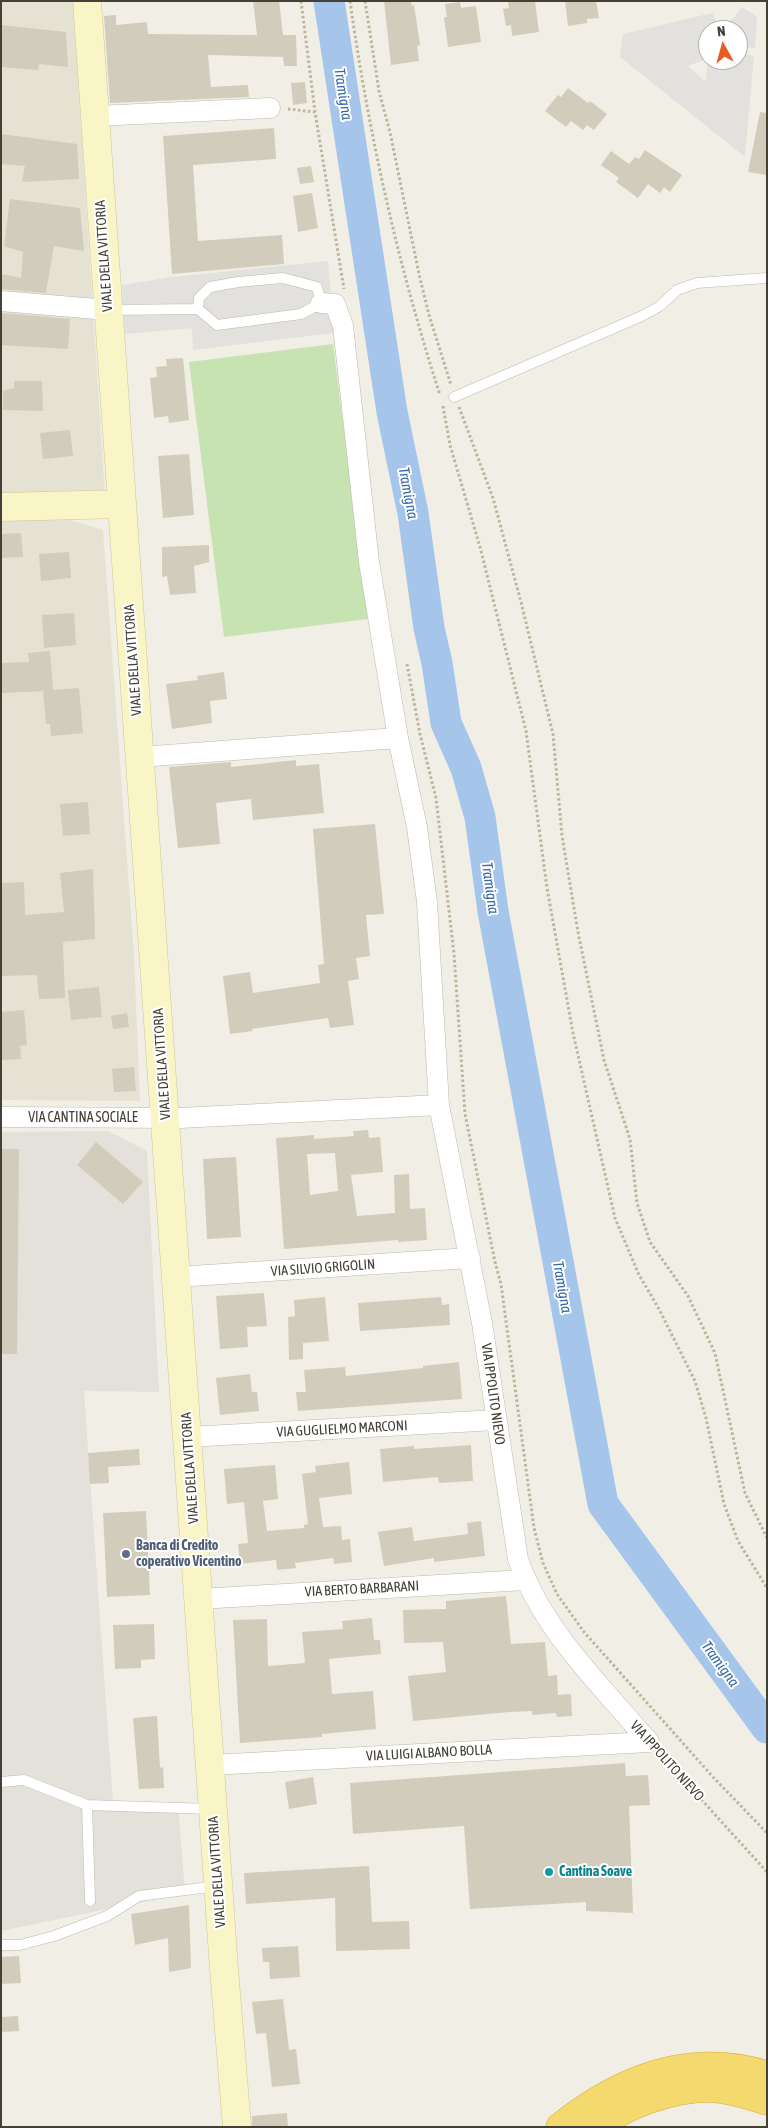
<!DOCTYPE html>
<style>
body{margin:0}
#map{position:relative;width:768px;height:2128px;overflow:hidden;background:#f1efe5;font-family:"Asap Condensed",sans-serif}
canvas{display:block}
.frame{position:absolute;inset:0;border:2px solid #434035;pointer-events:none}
.north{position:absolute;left:698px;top:20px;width:50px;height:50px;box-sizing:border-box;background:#fff;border:1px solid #b4b3ae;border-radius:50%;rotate:353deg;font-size:14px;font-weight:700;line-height:20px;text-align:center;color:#434035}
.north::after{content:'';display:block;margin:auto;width:18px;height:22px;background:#ea5b23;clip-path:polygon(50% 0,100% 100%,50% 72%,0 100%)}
</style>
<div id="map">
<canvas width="768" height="2128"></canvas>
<div class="frame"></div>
<div class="north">N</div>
</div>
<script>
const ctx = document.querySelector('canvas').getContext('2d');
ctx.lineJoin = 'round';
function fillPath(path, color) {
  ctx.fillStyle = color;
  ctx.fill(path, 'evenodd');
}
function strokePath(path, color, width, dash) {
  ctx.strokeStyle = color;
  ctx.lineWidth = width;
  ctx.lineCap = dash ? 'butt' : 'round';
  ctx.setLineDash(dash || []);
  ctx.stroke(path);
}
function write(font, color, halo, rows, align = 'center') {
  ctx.font = font + ' "Asap Condensed",sans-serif';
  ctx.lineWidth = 4;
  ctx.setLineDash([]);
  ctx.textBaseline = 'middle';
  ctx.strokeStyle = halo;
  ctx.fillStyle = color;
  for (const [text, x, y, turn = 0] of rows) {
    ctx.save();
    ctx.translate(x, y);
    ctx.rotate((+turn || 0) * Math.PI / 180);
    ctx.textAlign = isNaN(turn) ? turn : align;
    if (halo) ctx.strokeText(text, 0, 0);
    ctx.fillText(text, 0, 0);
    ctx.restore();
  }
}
const residential = new Path2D(`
 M1 1H73L105 495 1 497Z
 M50 514 103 530 134 955 140 1101 1 1100V515Z`);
const industrial = new Path2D(`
 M108 1131 147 1151 159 1392 84 1391 113 1802 178 1803 185 1893 1 1931V1132Z`);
const green = new Path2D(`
 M333 344 368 619 224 637 189 362Z`);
const parking = new Path2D(`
 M742 7 757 17 755 48 738 47V30H708V60H738V53L754 56 745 157 620 57 623 34 712 13 720 28 733 19ZM708 58 706 81H705L688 66Z
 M328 261 334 333 193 350 192 328 125 334 122 285 172 277Z`);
const river = new Path2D(`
 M329 1 392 412 413 513 429 628 437 663 446 723 466 768 480 817 493 911 603 1504 767 1728`);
const building = new Path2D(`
 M253 1H279L283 35H296L297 66H284L283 57 208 55 211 87 248 85 249 97 110 103 104 16 116 15V25L147 22 148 34 257 35Z
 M384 1H411L412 6 414 5 420 45 417 46 419 61 391 65Z
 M508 1H535L539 32 512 36 511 25 506 26 503 9 509 8Z
 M565 1H596L599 18 587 19V23L568 26Z
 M460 2 461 8 476 6 481 42 448 47 444 17H447L445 4Z
 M1 25 66 32 68 67 39 64 38 70 1 67Z
 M305 82 307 103 293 105 291 83Z
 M568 88 588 103 590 101 607 114 594 130 587 125 583 130 571 121 566 127 545 111 558 95 561 97Z
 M760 112 767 113V175L748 172Z
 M274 128 276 159 193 165 198 241 282 235 284 264 172 274 163 136Z
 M1 134 77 144 79 179 22 182 25 166 1 164Z
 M645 150 682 175 670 192 664 187 660 193 648 184 638 198 616 182 619 178 601 165 611 151 629 164 635 157 639 159Z
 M311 166 314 182 300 184 297 168Z
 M312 193 318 228 298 232 293 196Z
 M10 199 80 208 84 251 54 246 46 293 1 289V274L21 278 23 252 4 246Z
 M1 313 70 319 68 349 1 345Z
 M183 358 189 420 169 423 168 416 154 418 150 378 157 377 156 367 167 366 166 359Z
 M14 381H42L43 411 3 410V391L14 388Z
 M70 430 73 456 43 459 40 433Z
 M189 454 194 515 163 518 158 456Z
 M21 533 23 557 1 558V534Z
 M209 545V562L194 566 196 593 170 595 167 576 162 577V547Z
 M69 552 71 578 41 581 39 554Z
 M74 613 76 645 44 648 42 615Z
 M50 651 53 690 79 688 83 733 51 736 50 724H46L43 691H47L1 693V663L29 662 28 653Z
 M224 672 227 699 210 701 212 723 172 729 166 684 198 680 197 676Z
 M296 760V766L319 764 324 813 253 820 251 799 216 803 220 844 178 848 169 767 231 762V767Z
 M88 802 90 834 63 836 60 804Z
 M375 824 384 914 366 915 370 956 356 958 359 979 348 981 354 1025 330 1028 328 1018 252 1029 253 1031 230 1034 223 976 250 972 253 993 320 983 318 965 324 964 313 829Z
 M93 869 95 939 63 942 65 998 39 999 37 975 1 976V883L24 882 25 915 64 912 60 873Z
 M99 987 102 1017 71 1020 68 990Z
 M24 1010 27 1045 20 1046 21 1059 1 1060V1012Z
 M127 1013 129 1027 113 1029 111 1016Z
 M134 1067 136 1091 114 1092 112 1069Z
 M368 1130 369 1138 380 1137 383 1172 351 1175 357 1216 395 1213 394 1175 409 1174 410 1209 425 1208 427 1240 398 1242V1240L284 1249 276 1138 314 1135V1139L354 1136 353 1131ZM335 1153 338 1191 310 1195 307 1154Z
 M96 1142 143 1182 123 1204 77 1165Z
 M1 1149H19L17 1354H1Z
 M236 1157 241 1237 207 1239 203 1159Z
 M264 1293 267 1326 247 1327 248 1347 220 1349 216 1296Z
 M325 1297 329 1341 303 1343V1359L289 1360 288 1317 295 1316 294 1300Z
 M441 1297 442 1305 449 1304 450 1325 360 1331 358 1303Z
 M459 1362 462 1399 298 1411 296 1392H306L304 1370 345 1367 346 1376 423 1368V1366Z
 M250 1374 252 1392H257L259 1411 220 1415 216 1378Z
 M471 1445 473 1481 439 1483 438 1477 383 1482 380 1449 414 1446V1449Z
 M139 1449 140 1465 108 1467 109 1483 90 1484 88 1453Z
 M349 1462 352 1494 319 1498 323 1527 341 1526 342 1540 350 1539 352 1562 334 1564 333 1558 295 1563 296 1568 277 1570 276 1560 240 1564 238 1544 248 1543 244 1502 227 1504 224 1469 275 1465 278 1499 263 1501 267 1531 304 1528V1525L308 1524 302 1474 316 1472 315 1466Z
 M146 1511 150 1595 107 1597 103 1513Z
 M481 1521 485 1556 434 1562V1558L384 1566 378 1532 412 1527 414 1541 468 1534 467 1523Z
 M506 1596 511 1644 545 1642 548 1676 557 1675 558 1695 571 1694 572 1716 557 1717 556 1713 532 1715V1711L509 1712 413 1721 408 1676 446 1672 443 1642 404 1643 403 1610 446 1609V1601Z
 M372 1618 374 1640H380L381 1654 329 1659 332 1694 373 1691 376 1729 322 1734V1737L240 1743 233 1620 267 1619 268 1666 305 1663 302 1632 343 1629 342 1621Z
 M154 1624 155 1659 141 1660V1668L115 1669 113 1625Z
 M157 1716 160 1768 163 1767 164 1788 139 1789 133 1718Z
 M625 1763 626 1776 648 1775 650 1805 629 1806 633 1913 586 1911V1902L470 1909 464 1826 353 1834 350 1783Z
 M313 1777 317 1804 289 1809 285 1782Z
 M369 1866 372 1922 409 1921 410 1949 336 1951 335 1898 246 1904 244 1873Z
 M189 1905 191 1968 169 1972 168 1938 135 1945 131 1914Z
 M298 1946 300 1977 270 1979 269 1962H263L262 1948Z
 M19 1956 21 1983 1 1984V1957Z
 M283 1999 289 2050 296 2049 300 2084 272 2087 266 2033 256 2034 252 2002Z
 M18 2016 19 2031 1 2032V2017Z
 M287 2113 288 2127H252V2116Z`);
const path = new Path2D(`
 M301 1 315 112 344 289
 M350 1C369 136 398 265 440 395
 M365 1 379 91 390 132 419 274 429 315 451 385
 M288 109 315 112
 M443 406 450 445 480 547 526 731 547 888 573 1033 615 1218 639 1275 659 1309 695 1381 706 1418 724 1504 738 1541 767 1588
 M459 407 493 498 521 602 553 734 562 836 578 932 604 1060 630 1139 637 1203 650 1242 688 1296 715 1353 745 1493 767 1538
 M407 664 420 734 436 798 454 954 465 1114 495 1262 501 1284 534 1528 543 1563 557 1594 584 1632 713 1777 767 1833
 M661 1755 767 1872`);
const lane = new Path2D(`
 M283 278 317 287 321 303 301 314 217 325 198 309 199 298 210 287 238 282Z
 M109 310 198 309
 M454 397 642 316 660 306 677 290 697 283 767 278
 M1 1782 24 1780 87 1805 90 1901
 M87 1805 211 1809
 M1 1945H20L54 1936 107 1916 139 1896 217 1886`);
const street = new Path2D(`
 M95 116 270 108
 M1 301 108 310
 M321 303 335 304 343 326 369 562 398 738 417 827 427 902 439 1105 482 1323 518 1559C542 1630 601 1685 649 1742
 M140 757 398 738
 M1 1117 180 1118 439 1105
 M176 1277 470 1258
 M188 1437 496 1420
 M199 1599 525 1580
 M210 1765 649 1742`);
const secondary = new Path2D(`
 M87 1 224 1969 237 2127
 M1 507 122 504`);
const highway = new Path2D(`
 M560 2127C620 2079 690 2051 767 2075
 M596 2127C625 2105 674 2087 711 2088 730 2089 749 2095 767 2101`);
const markers = [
 [126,1554,5,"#5c6f8a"],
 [549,1872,5,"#0f9aa8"]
];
const streetNames = [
 ["VIALE DELLA VITTORIA",104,256,-94],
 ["VIALE DELLA VITTORIA",133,660,-94],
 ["VIALE DELLA VITTORIA",162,1064,-94],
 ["VIA CANTINA SOCIALE",83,1118],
 ["VIA SILVIO GRIGOLIN",323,1268,-4],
 ["VIA IPPOLITO NIEVO",493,1394,82],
 ["VIA GUGLIELMO MARCONI",342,1429,-3],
 ["VIALE DELLA VITTORIA",190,1468,-94],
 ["VIA BERTO BARBARANI",362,1589,-3],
 ["VIA LUIGI ALBANO BOLLA",429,1753,-3],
 ["VIA IPPOLITO NIEVO",667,1761,48],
 ["VIALE DELLA VITTORIA",217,1872,-94]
];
const serviceNames = [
 ["Banca di Credito",136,1546],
 ["coperativo Vicentino",136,1562]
];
const cultureNames = [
 ["Cantina Soave",559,1872]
];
const waterNames = [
 ["Tramigna",343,94,81],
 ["Tramigna",408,493,79],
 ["Tramigna",490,888,82],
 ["Tramigna",562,1287,80],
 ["Tramigna",720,1664,54]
];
fillPath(residential, '#e5e2d4');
fillPath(industrial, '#e4e1da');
fillPath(green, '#c6e3b1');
fillPath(parking, '#e2e1dd');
strokePath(river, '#a5c5ea', 31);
fillPath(building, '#d2ccbc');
strokePath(lane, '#bcb8a9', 11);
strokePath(street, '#bcb8a9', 21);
strokePath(secondary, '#cec797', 29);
strokePath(highway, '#d2af3f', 29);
strokePath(path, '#bdb59b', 3, [2.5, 2.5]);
strokePath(lane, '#fff', 10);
strokePath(street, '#fff', 20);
strokePath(secondary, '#faf5c6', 28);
strokePath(highway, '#f3d96e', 28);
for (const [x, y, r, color] of markers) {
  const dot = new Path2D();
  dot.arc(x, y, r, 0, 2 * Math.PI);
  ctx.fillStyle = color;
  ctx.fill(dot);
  strokePath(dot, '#fff', 2);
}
write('14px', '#434035', '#fff', streetNames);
write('bold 14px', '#4e5e75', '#fff', serviceNames, 'left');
write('bold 14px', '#0d838f', '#fff', cultureNames, 'left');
write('italic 15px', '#3769a7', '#fff', waterNames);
</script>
